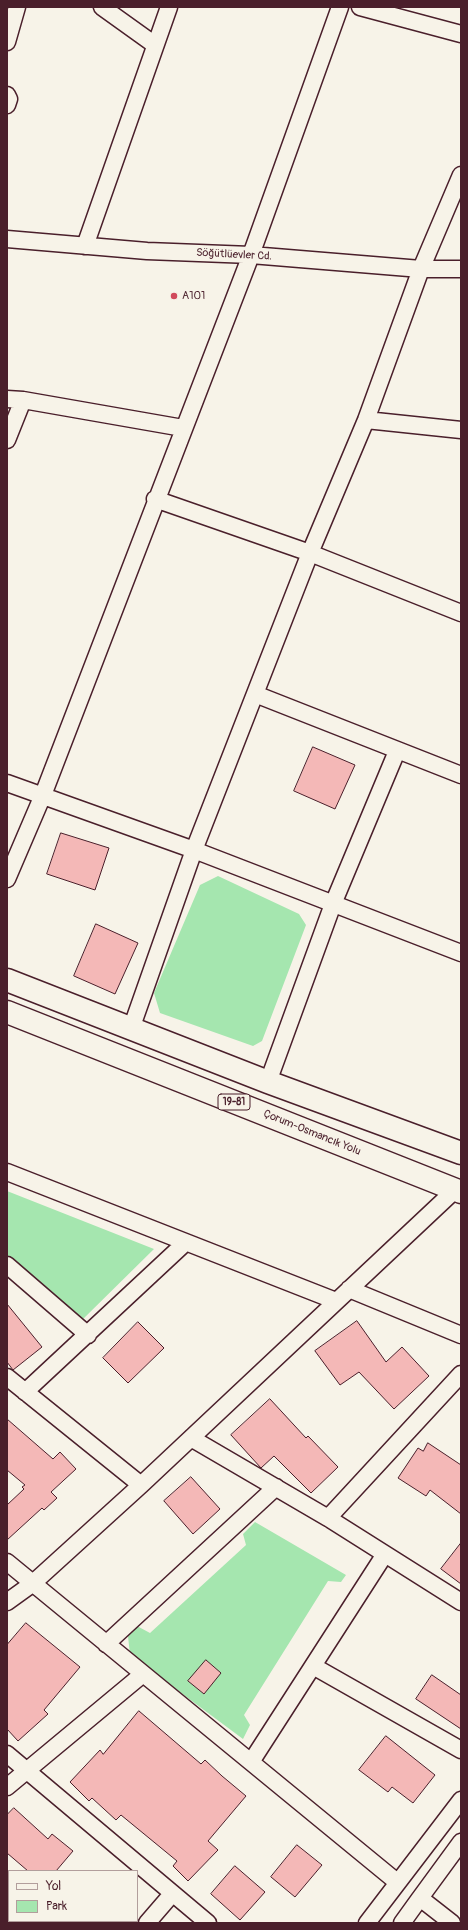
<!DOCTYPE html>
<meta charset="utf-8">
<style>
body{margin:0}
#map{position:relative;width:468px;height:1930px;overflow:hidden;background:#f7f3e8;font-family:Pangolin,sans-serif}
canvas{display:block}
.frame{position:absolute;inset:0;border:8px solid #4a1f2b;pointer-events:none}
.legend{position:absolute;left:8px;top:1870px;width:130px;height:52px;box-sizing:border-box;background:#f7f3e8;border:1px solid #b29e9c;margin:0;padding:5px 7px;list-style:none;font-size:12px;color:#4a1f2b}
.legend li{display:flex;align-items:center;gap:8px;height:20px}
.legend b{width:20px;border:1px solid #b29e9c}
</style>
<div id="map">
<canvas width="468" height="1930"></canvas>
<div class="frame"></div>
<ul class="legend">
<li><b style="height:5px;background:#f7f3e8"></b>Yol</li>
<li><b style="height:11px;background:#a5e6af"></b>Park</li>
</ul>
</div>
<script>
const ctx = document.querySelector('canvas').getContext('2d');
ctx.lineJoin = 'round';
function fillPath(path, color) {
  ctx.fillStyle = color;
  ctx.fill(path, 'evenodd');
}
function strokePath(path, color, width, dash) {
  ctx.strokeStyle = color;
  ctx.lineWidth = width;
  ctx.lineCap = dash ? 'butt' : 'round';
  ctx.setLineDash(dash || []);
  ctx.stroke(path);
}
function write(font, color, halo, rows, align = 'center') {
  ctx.font = font + ' Pangolin,sans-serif';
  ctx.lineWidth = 3;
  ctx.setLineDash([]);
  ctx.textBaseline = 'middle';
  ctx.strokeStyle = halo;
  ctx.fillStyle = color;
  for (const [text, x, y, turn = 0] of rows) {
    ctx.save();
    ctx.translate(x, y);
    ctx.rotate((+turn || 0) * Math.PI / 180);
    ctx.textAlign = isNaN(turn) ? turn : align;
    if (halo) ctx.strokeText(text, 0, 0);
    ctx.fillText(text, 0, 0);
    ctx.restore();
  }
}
const green = new Path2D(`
 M218 876 299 914 306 925 262 1041 253 1046 160 1013 154 993 200 885Z
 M7 1191 154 1249 81 1321 7 1258Z
 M255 1522 346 1575 341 1582 328 1581 244 1715 250 1725 243 1739 130 1655 128 1636 137 1626 150 1633 246 1545 243 1534Z`);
const building = new Path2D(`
 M313 747 355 765 335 809 294 791Z
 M61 833 109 848 95 890 47 874Z
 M96 924 138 943 115 994 74 976Z
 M7 1304 42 1347 13 1370 7 1362Z
 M357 1321 386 1362 402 1347 429 1376 394 1409 359 1372 340 1385 315 1351Z
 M138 1322 164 1348 128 1383 103 1358Z
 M270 1399 306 1438 308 1436 338 1467 311 1493 274 1456 261 1468 231 1435Z
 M7 1419 53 1459 60 1452 76 1469 51 1492 57 1498 44 1510 42 1508 7 1540V1505L24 1489 22 1487 25 1485 7 1470Z
 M428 1443 461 1465V1514L430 1490 426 1496 398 1478 418 1448 423 1451Z
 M191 1477 220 1509 193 1534 164 1501Z
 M461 1543V1584L441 1569Z
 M26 1623 80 1667 44 1710 48 1714 18 1741 7 1729V1645Z
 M206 1660 221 1673 204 1694 188 1681Z
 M432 1675 461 1695V1729L416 1699Z
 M139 1711 201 1764 205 1760 222 1776 246 1796 208 1841 218 1850 188 1881 173 1866 177 1861 121 1815 116 1820 92 1798 89 1801 70 1782 100 1750 103 1754Z
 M386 1736 435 1775 413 1803 392 1787 388 1792 359 1770Z
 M14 1808 48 1839 52 1834 73 1851 56 1871H28L7 1853V1815Z
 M297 1845 322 1865 295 1897 271 1877Z
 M235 1866 265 1892 240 1920 211 1894Z`);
const minor = new Path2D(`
 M102 7 155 45
 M360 7 461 34
 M7 42 17 7
 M7 95 9 99 7 105
 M7 239 147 251 251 255 421 269H461
 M85 246 169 7
 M7 399 23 400 183 428
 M366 420 461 430
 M7 440 23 400
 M155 499 310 553 461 613
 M255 694 461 775
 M7 783 194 850 461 953
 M7 879 43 795 251 255 340 7
 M131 1029 194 850 310 553 366 420 421 269 461 175
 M268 1082 333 904 397 751
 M7 1172 336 1301
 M7 1265 88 1335
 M349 1289 461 1335
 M7 1377 141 1485
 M25 1392 185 1243
 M191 1438 328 1518 461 1602
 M328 1518 461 1374
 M7 1562 397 1882
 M7 1602 32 1584 141 1485 455 1190
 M106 1644 276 1487
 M313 1666 461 1750
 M7 1754 208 1923
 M251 1762 385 1554
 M7 1787 143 1674
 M420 1898 461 1842
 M147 1923 172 1894
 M367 1923 461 1800
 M402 1923 420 1898 452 1923`);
const highway = new Path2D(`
 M7 980 268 1082 461 1153
 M7 1012 461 1192`);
const markers = [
 [174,296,4,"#d1495b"]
];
const shields = [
 [234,1102,32]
];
const shieldNames = [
 ["19-81",234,1102]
];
const streetNames = [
 ["Söğütlüevler Cd.",234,255,3],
 ["Çorum-Osmancık Yolu",312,1133,22]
];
const poiNames = [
 ["A101",182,296]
];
fillPath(green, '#a5e6af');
fillPath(building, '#f4b8b7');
strokePath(building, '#4a1f2b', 1);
strokePath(minor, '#4a1f2b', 19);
strokePath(highway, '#4a1f2b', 25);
strokePath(minor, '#f7f3e8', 16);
strokePath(highway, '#f7f3e8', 22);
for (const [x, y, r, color] of markers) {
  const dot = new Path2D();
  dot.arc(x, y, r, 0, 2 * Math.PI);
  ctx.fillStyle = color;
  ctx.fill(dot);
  strokePath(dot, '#f7f3e8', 1.5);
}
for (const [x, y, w] of shields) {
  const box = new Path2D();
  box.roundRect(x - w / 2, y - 8, w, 16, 3);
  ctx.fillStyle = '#f7f3e8';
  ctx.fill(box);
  strokePath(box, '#4a1f2b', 1);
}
write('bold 10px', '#4a1f2b', null, shieldNames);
write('11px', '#4a1f2b', '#f7f3e8', streetNames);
write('11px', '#4a1f2b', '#f7f3e8', poiNames, 'left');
</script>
